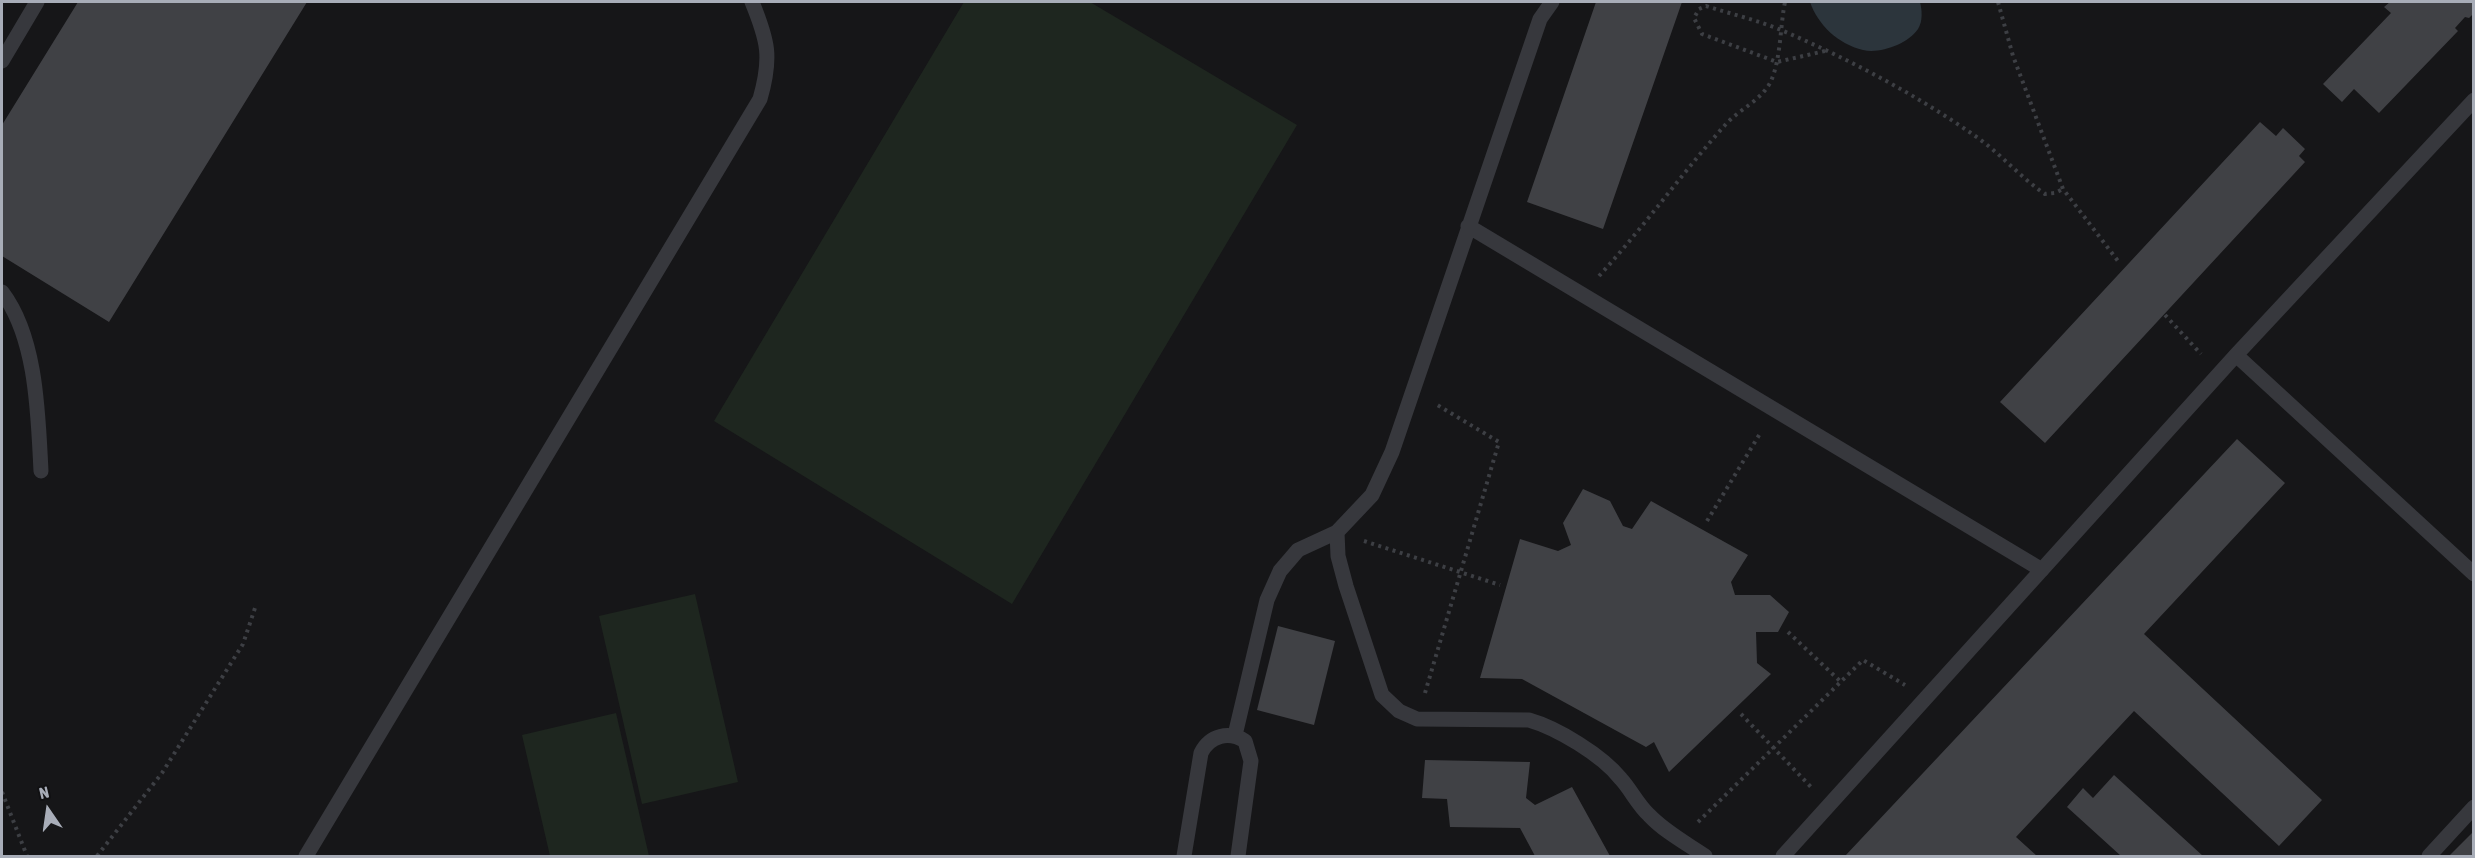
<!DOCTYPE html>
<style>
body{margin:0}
#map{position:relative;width:2475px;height:858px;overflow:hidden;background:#161618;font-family:"Asap Condensed",sans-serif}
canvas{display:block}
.frame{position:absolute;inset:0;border:3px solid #a8adb8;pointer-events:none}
.north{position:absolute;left:18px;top:780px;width:60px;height:60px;-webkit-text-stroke:4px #111113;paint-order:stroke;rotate:347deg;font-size:16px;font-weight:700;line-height:24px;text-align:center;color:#a8adb8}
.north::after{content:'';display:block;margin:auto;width:21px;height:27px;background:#a8adb8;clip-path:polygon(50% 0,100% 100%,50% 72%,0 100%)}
</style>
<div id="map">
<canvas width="2475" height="858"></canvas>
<div class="frame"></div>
<div class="north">N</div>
</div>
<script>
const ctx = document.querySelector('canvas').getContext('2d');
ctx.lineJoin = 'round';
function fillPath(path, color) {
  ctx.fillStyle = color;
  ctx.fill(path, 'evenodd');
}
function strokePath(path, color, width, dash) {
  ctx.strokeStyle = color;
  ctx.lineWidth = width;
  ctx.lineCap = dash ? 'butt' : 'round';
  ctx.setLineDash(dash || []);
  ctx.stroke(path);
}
const green = new Path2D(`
 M964 2H1090L1297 125 1012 604 714 421Z
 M695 594 738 782 642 804 599 616Z
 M616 713 649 856H550L522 735Z`);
const water = new Path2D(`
 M1810 2H1920C1922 10 1923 21 1918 29 1908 44 1880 54 1863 50 1838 44 1818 25 1810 2Z`);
const building = new Path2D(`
 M78 2H307L109 322 2 256V125Z
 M1596 2H1682L1603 229 1527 202Z
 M2390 2H2474V13L2469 18 2465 17 2455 28 2458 31 2379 113 2354 89 2342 102 2323 84 2391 13 2384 7Z
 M2260 122 2276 136 2283 128 2305 149 2299 156 2305 162 2045 443 2000 402Z
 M2237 439 2285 483 2144 634 2322 800 2279 846 2134 711 2016 837 2037 856H1845Z
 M1583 489 1610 501 1623 526 1632 529 1651 501 1748 555 1731 582 1735 595H1770L1789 612 1778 632H1756L1757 663 1771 674 1669 772 1654 742 1646 747 1522 679 1480 678 1520 539 1558 551 1571 545 1563 523Z
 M1278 626 1335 641 1314 725 1257 710Z
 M1425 760 1530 762 1526 798 1535 805 1572 787 1610 856H1535L1520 828 1450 827 1447 799 1422 798Z
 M2114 775 2203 856H2121L2067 807 2083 788 2093 798Z
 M2474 831V856H2449Z`);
const path = new Path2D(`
 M1998 2 2013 56 2063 189 2118 261
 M1825 51 1777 62 1702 34 1694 18 1699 9 1706 6C1731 14 1757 20 1781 30 1849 59 1917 95 1978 138 2002 155 2021 178 2045 194L2055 193 2063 189
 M1599 276C1644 227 1682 173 1726 124 1740 109 1760 101 1770 83 1781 61 1780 26 1785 2
 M2165 315 2201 354
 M1707 521 1761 432
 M1364 541 1500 585
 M1788 632 1841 682
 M1425 693 1499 442 1434 403
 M1741 714 1811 787
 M2 792 27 856
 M1698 822 1863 660 1905 685
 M97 856 162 773 243 644 256 605`);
const lane = new Path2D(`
 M2 61 37 2
 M1468 226 2042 570
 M2 292C37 338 38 415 41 471
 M2236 355 2474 574
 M1337 532 1338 556 1346 586 1382 695 1399 711 1417 719 1529 720C1557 728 1602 755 1621 779 1631 790 1638 805 1649 815 1665 832 1686 843 1705 856
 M1235 735 1267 600 1280 571 1298 550 1337 532 1372 495 1392 452 1540 19 1552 2
 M306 856 760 99C772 57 768 41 752 2
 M1184 856 1201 753C1210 735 1229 731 1245 741L1251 761 1238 856
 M1783 856 2236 355 2474 100
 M2429 856 2474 807`);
fillPath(green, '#1e261f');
fillPath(water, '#2c353c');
fillPath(building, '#404145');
strokePath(path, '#3d3f44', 4, [3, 4.5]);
strokePath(lane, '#37383d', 15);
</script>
